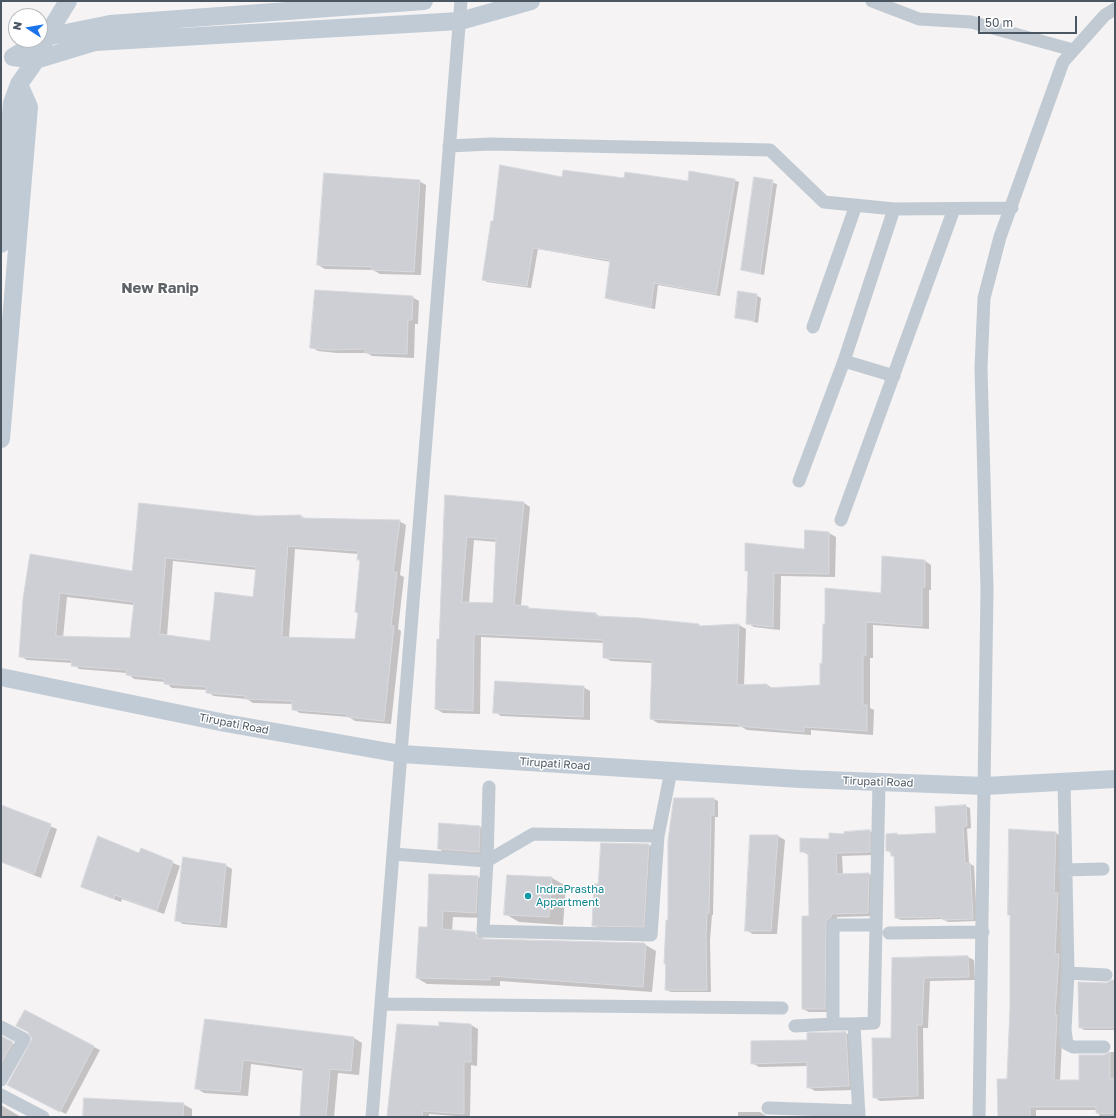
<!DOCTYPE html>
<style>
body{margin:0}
#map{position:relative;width:1116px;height:1118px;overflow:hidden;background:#f5f3f3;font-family:"Golos Text",sans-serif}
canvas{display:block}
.frame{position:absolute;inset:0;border:2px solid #4a5661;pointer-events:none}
.north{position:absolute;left:8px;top:8px;width:40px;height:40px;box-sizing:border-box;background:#fff;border:1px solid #b7bbc0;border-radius:50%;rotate:282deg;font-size:11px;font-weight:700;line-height:16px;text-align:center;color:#4a5661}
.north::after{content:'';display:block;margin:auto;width:14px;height:18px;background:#1a73e8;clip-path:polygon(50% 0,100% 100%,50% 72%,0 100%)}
.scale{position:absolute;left:978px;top:16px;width:99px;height:18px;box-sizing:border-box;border:2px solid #4a5661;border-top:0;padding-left:5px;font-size:12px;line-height:14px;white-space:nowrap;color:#4a5661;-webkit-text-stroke:3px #fff;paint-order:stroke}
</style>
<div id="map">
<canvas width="1116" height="1118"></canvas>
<div class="frame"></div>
<div class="north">N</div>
<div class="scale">50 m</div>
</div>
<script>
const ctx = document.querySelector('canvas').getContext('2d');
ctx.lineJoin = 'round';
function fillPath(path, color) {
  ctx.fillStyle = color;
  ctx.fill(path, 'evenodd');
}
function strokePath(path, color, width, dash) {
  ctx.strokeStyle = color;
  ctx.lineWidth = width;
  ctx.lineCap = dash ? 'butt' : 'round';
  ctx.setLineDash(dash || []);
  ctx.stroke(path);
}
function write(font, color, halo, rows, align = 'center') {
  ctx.font = font + ' "Golos Text",sans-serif';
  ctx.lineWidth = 3;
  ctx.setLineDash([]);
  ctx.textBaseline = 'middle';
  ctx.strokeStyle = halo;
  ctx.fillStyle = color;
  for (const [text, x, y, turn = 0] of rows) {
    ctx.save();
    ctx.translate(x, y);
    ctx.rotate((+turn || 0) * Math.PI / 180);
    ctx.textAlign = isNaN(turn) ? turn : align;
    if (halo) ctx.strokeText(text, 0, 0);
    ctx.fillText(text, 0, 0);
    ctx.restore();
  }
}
const shadow = new Path2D(`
 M562 178 688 183 734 180 739 182 720 296 658 285 655 309 611 300 606 298 611 262 538 249 531 288 487 282 483 280Z
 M755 178 777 184 764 275 742 270Z
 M419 181 426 185 421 275 380 274 373 270 325 269 318 265Z
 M756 295 761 298 758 323 736 317Z
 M412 297 419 301 418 324H415L414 358 372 356 367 353H337L318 351 311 347Z
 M446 496 524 503 530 507 521 606 528 607 533 610 596 614 602 618 640 619 702 626 739 625 746 629 744 686 767 685 773 688 821 686 823 665 882 594 925 561 931 565V590H929V629L873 625V658H870V708L874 710 873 735 811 730V735L747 730 742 727 658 723 651 719 652 663 611 661 604 657V643L481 637 480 714 443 713 436 709ZM474 540 497 542 494 604 469 603Z
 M301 516 306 519 399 521 406 525 400 575 404 577 398 629 401 631 391 724 355 721 349 717 300 713 293 709V704L253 703 247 699 214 696 207 692V690L172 688 165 682 134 679 127 673 79 669 72 663 27 660 20 656 24 599 133 572 258 517ZM295 549 359 554 358 559 361 561 356 612 358 613 356 640 289 638ZM173 561 257 570 254 598 211 642 167 636ZM67 597 134 605 131 639 63 638Z
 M829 533 836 537 835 577 781 576 780 630 754 627 747 623 749 572 746 570 805 550Z
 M583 687 590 691V720L501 716 495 712Z
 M714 799 718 801V817H715L713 915H712L710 940 711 992H671L666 990 665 946 669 921 668 887 671 822Z
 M1 806 57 829 41 878 1 862Z
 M965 806 970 808 971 828 967 829 969 863 974 866 977 921 948 922 943 919 901 920 896 918 895 857 887 850 897 834 900 836 938 834Z
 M480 827 487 830 486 856 445 853 439 849Z
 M1010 830 1056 833 1062 837 1063 1020 1060 1081H1080L1105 1056 1111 1052H1115V1117H1100L1097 1110H1036V1117H999L1008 1080 1011 1007V915L1009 914Z
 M870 831 876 835V855L842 856 843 875 869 874 875 878 874 916 837 917 831 1012H809L803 1009 810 917 809 855 801 851 845 835Z
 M751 836H778L785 840 777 934H753L746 930Z
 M602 844 649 845 656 849 650 930 600 929 593 925 599 885Z
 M141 849 180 866 164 914 122 899 121 902 82 887 140 854Z
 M225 865 232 869 227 928 183 924 176 920Z
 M430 875 478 877 488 883 486 918 453 917 452 931 475 933 486 940 644 944 656 951 652 992 500 981V986L427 984 417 978 428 928Z
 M552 878 566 886 563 925 519 922 505 914Z
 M968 957 974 960 975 980 930 981 928 1028H923L924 1099 880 1101 874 1097 892 1039 893 959Z
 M1115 981V1030H1084L1080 1027 1106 984Z
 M206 1020 354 1038 362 1043 359 1075 338 1073 334 1117H301L304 1071 251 1064 248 1096 204 1093 196 1088Z
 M440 1023 471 1025 478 1029 477 1066 471 1065 470 1117 429 1114V1117H391L388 1116 440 1027Z
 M846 1033 853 1037 856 1090 815 1091 808 1087V1066L759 1067 752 1063 808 1041V1034Z
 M1 1037 19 1047 1 1081Z
 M33 1039 94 1047 100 1050 66 1114 14 1088Z
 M183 1104 192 1109V1117H84Z
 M1 1105 21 1117H1Z
 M738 1112H760L768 1117H738Z`);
const building = new Path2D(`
 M500 165 562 177 563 170 624 178 625 172 688 181 689 171 735 179 716 294 654 283 651 307 605 298 610 260 533 248 527 286 482 280 491 221H493Z
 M324 173 420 180 414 272 372 270V267L317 265Z
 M754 177 773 180 760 274 741 270Z
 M315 290 413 296 412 320H408L407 354 365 353V349L329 350 310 348Z
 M738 291 757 294 754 321 735 318Z
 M445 495 524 502 514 605 528 606V608L596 613V616L640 618 699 624V626L739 624 737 685 767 684V688L820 685V663L822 664 823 624H825V588L881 593 882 556 925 560V587H922V626L866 622V655H863V705H867V731L804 727V732L739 726V724L650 719 652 660 603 658V640L474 634 473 711 435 709 437 639H439ZM467 537 496 539 493 603 462 602Z
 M139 503 258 516 301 515V518L400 520 393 572H397L391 626H394L384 721 347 717V714L292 710V701L245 699 246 696 206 693V687L164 684V679L126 675 127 670 71 666 72 660 19 657 23 599 30 554 132 571ZM288 546 358 551 357 560H360L355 612 358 613 355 639 282 637ZM166 558 256 567 253 597 215 592 210 641 160 634ZM60 593 134 602 130 638 56 636Z
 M805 530 829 532V574L774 573 773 627 746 624 748 571H745V543L804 549Z
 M495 681 584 686 583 717 493 713Z
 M674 798H714V815H711L709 913H707L706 937 707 990H665L666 964H664L666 920H668V841Z
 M1 805 51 824 34 874 1 862Z
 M966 805 967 826 963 827 965 863H970L973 919 943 920 942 917 895 918 894 856H891V851H886V834L897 833V835L936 833 935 807Z
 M439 823 480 826 479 852 438 849Z
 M1009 829 1056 832 1054 893H1058L1055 954H1059L1055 1015H1057L1054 1080H1079V1055H1104L1110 1052V1079L1115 1078V1114L1096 1113V1107H1030V1117H998L997 1079H1007L1010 1007V915H1008Z
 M870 830V852L836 853 837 874 869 873 868 913 831 914V917L826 921 825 1009H802V916H809L808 852H800V838L829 839V833L844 834V832Z
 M750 835H778L771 931H745Z
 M98 836 139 853 141 848 173 861 157 911 115 895 114 899 81 887Z
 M601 843 649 844 644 927 592 926 594 884H598Z
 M183 857 226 864 220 925 175 921Z
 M429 874 478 876 476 913 443 911 442 929 475 932 478 938 483 939 644 943 646 945 643 987 490 976V980L416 978 419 927H427Z
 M507 875 552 877 549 917 504 915Z
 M968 956 969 977 924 978 922 1025H917L918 1096 873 1098 872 1038H891L892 958Z
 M1112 980H1115V1028H1079L1078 982 1106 983Z
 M25 1010 94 1046 60 1112 7 1085 32 1039 28 1032 16 1026Z
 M205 1019 354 1037 351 1071 330 1069 326 1117H300L303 1068 243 1060 240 1092 195 1089Z
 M439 1022 471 1024V1062H464V1114L423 1111 422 1117 387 1116 397 1024 439 1026Z
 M846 1032 849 1086 807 1088V1062L751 1064V1041L807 1040V1033Z
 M1 1036 13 1042 1 1064Z
 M84 1098 184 1103 183 1117H83Z`);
const street = new Path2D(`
 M872 1 919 19 971 22 1073 50
 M449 146 490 144 770 150 824 202 894 209 1012 208
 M813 327 856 205
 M894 376 844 361 894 209
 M799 481 844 361
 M841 520 954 209
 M1064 781 1068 973 1065 1030 1067 1044 1073 1047H1104
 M658 836 671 771
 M393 854 487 861 483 931 651 935 658 836 533 834 487 861
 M487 861 489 787
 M1064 870 1103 869
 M889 933 983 932
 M1068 973 1106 975
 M381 1004 782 1008
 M854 1024 874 1023 879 782
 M795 1026 833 1024
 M1 1027 24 1039 1 1080
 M1 1095 43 1117
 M768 1108 859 1111
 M372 1117 461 1
 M859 1117 854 1024H833V925H875
 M979 1117 987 590 981 368 984 298 1000 237 1063 62 1105 15 1115 9`);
const secondary = new Path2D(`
 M424 1 110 24 46 37 13 57 36 60 95 42 460 21 531 1
 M1 244 12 103 19 84 36 60 46 37 68 1
 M1 439 29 107 19 84
 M1 677 225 723 401 754 800 779 985 786 1115 779`);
const markers = [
 [528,896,4,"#0f9aa8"]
];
const streetNames = [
 ["Tirupati Road",234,724,11],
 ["Tirupati Road",555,764,4],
 ["Tirupati Road",878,782,2]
];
const cultureNames = [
 ["IndraPrastha",536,890],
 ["Appartment",536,903]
];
const districtNames = [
 ["New Ranip",160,288]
];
fillPath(shadow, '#0003');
fillPath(building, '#cdcfd5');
strokePath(building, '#d7d9de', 1);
strokePath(street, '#c1cad2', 13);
strokePath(secondary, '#c1cbd6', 18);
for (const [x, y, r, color] of markers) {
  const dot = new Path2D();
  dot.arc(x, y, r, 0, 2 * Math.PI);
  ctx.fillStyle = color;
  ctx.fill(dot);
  strokePath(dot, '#fff', 1.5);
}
write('11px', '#4a5661', '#fff', streetNames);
write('11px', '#0d838f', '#fff', cultureNames, 'left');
write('bold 15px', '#5f6368', '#fff', districtNames);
</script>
